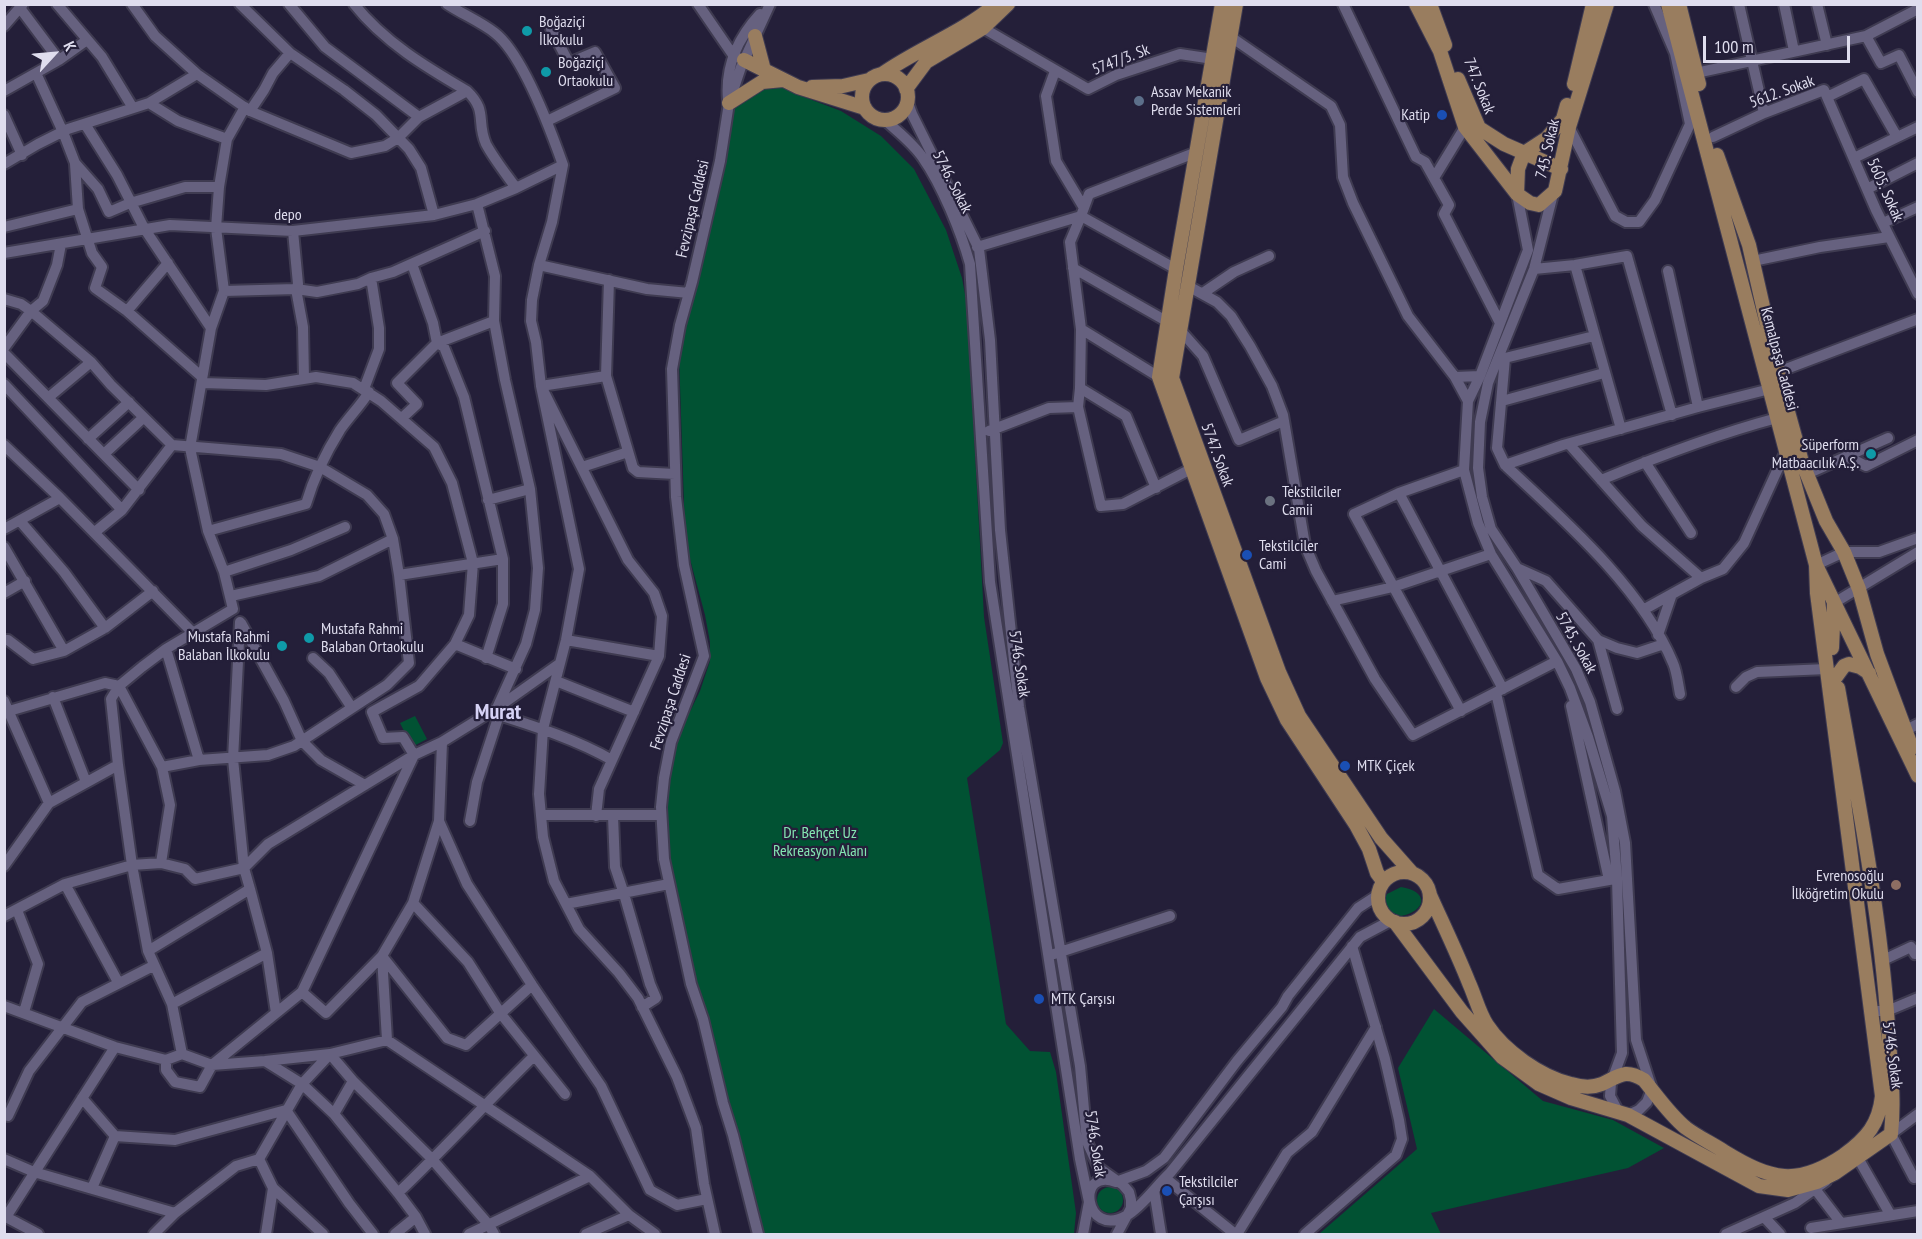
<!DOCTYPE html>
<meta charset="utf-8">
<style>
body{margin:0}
#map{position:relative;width:1922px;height:1239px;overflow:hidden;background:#241f39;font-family:"PT Sans Narrow",sans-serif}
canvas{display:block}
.frame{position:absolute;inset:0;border:6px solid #dfddee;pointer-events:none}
.north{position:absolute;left:24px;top:24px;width:60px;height:60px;-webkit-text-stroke:4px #241f39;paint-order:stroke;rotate:64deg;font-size:16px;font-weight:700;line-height:24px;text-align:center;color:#dfddee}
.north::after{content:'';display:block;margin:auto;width:21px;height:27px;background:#dfddee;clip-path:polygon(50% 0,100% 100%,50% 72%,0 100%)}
.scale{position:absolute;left:1703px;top:36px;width:147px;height:27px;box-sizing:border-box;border:3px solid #dfddee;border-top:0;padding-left:8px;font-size:18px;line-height:21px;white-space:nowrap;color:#dfddee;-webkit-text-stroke:4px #241f39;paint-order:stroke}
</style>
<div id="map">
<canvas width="1922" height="1239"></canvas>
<div class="frame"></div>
<div class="north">K</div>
<div class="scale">100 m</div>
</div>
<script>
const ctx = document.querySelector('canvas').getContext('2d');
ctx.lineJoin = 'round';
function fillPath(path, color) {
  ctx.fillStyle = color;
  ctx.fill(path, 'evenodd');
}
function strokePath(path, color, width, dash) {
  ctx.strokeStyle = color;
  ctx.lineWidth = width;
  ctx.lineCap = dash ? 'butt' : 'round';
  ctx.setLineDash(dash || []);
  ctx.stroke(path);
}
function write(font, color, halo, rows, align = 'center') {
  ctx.font = font + ' "PT Sans Narrow",sans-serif';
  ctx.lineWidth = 4.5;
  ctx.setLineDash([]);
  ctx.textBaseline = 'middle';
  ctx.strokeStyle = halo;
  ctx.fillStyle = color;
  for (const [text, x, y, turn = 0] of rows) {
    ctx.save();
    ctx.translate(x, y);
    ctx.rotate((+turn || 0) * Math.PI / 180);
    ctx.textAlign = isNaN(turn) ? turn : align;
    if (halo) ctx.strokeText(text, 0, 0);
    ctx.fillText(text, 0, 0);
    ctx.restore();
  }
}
const green = new Path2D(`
 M778 84 799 95 841 111 881 136 914 169 946 230 962 278 967 305 984 617 1003 743 1000 750 967 778 1006 1024 1030 1051 1050 1052 1056 1072 1076 1213 1074 1234H761L742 1147 679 934 663 815 676 740 700 691 710 661V642L705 615 687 548 685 534 679 356 730 110 739 91Z
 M415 716 427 739 412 747 400 723Z
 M1401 887C1429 891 1427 911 1401 916L1389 911 1384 901 1387 894Z
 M1434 1009 1543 1101 1613 1120 1664 1148 1628 1168 1431 1213 1441 1234H1319L1417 1149 1398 1068Z
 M1097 1200a13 13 0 1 1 26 0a13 13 0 1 1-26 0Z`);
const minor = new Path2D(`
 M57 4 102 57 133 108
 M132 4 155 36 197 74 250 111 351 153 385 146 398 138 419 117 467 91
 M240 4 290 53 344 90 376 115 409 149 421 168 434 215
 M289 4 325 47 419 117
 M354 4C384 42 426 67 467 91 488 111 476 121 486 144 494 159 506 174 516 188
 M447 4C462 14 481 22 495 33 523 55 551 131 563 165
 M698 4 733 55 737 57
 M1343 4 1416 157 1425 162 1449 205 1444 214 1500 323
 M1739 4 1764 113
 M1784 4 1794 51
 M1817 4 1827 45
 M20 8 59 60
 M4 26 23 4
 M983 28 1088 89 1116 75 1180 54 1213 59
 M1866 36 1881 63 1899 55 1918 92
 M1231 37 1331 106 1340 125 1343 177 1353 203 1408 316 1455 377 1468 401
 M1055 71 1046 96 1056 161 1084 208
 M36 73 63 132 75 163 98 189 109 212 130 203 185 187H219
 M1696 73 1866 36 1918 9
 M4 91 59 60 87 40
 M1827 97 1876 210 1918 294
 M728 100C725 66 737 39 760 14
 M907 100 912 114 979 249 990 340 1000 530 1019 707 1080 1066 1087 1142 1099 1168 1123 1185 1129 1192 1131 1200V1208L1117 1234
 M149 103 178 121 227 139
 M250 111 264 90 273 73 290 53
 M4 115 22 155
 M884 119C898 132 913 143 923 158 942 185 961 232 970 264L990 582 1080 1159 1089 1202 1083 1234
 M547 121 615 88 595 52 569 63 551 29
 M85 124 117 175 144 228 211 328
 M1569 127 1615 216 1626 222H1639L1655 200 1690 124 1675 53 1654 4
 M1713 137 1764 113 1824 90 1827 97 1864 79 1897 137
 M1854 158 1918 127
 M4 164 38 144 68 129 149 103 197 74
 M75 164 78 209 92 253 102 267 95 288 127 311 202 377
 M563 165 552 222 539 265 532 300 531 321 536 342 541 386 579 569 566 640 543 729 539 794 543 837 554 881 579 929 619 973 638 998 677 1077 696 1128 704 1184 715 1234
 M1434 178 1465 127
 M1867 189 1918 163
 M1517 194 1528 250 1480 376 1468 401 1464 470 1478 523 1491 554 1557 661 1570 688 1588 737 1612 816 1617 879 1622 1053 1611 1083 1610 1096 1619 1113
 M1553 194 1534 269 1488 383 1480 422 1478 468 1482 497 1491 529 1517 568 1576 669 1590 702 1615 791 1625 843 1636 1040 1652 1089 1647 1102 1639 1110 1628 1115
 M1883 223 1918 207
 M4 227 78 209
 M293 231 298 284 296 289 303 327 304 379
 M977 247 1081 216 1089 194 1197 152
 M4 253 170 225 293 231 434 215 477 204 516 188 563 165
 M1753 261 1820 247 1889 237
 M412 264 433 323 437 343 444 347 464 397 503 559V604L486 658
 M539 265 647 289 689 293
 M1575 265 1621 429
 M1073 268 1168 322
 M1176 269 1081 216 1070 242 1081 329 1080 388 1078 407 1101 506 1123 504 1191 469
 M1534 269 1575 265 1627 256 1672 415
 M1668 271 1698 407
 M609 280 606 376 633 468 638 472 675 474
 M1188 286 1217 302 1231 316 1250 346 1272 386 1283 415 1305 545 1316 571 1375 679 1413 735 1557 661
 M224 291 296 289 317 292 358 284 371 278 393 272 485 231
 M1203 293 1234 272 1269 256
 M4 299 21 304 31 311 91 362 111 385 172 445 281 454 320 467 367 495 384 514 393 539 399 575 409 663 387 685 294 746 268 755 199 760 162 767
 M127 311 168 263
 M1081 329 1159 377
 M1180 330 1203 356 1239 440 1284 421
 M4 348 31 311 43 301 57 265 61 244
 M4 353 139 490
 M1500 355 1505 358 1497 448 1505 465 1563 445 1698 407 1770 389
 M1505 358 1594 336
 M1778 372 1918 319
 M1455 377 1480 376
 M203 383 266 385 316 377 353 383 381 401 434 447 452 483 473 563 469 615 455 644 516 669
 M4 384 122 510
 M1080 388 1126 416 1156 488
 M364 389 379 349V328L371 278
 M49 397 91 362
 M1502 401 1604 373
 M402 418 417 404 397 383 437 343 494 321
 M989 431 1049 408 1078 407
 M88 439 129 402
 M1569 444 1642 526 1701 578
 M4 445 60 498 193 633
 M104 454 143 418
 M1848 457 1866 466 1918 440
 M1645 462 1691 533
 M1505 465C1564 520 1642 588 1673 663 1677 672 1678 684 1680 694
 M582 467 628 452
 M1807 474 1888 438
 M1601 480C1659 456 1717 434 1777 418
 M1399 493 1503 689
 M488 500 530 489
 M20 521 64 572 105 628
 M4 529 60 498
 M208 531 306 504C314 477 325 454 340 430 349 417 361 405 369 392
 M95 532 122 510 172 445
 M4 547 64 651
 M1816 565 1844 552H1879L1918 538
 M1517 568 1546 581 1598 640 1617 648 1637 653 1664 644
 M224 572 291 550 345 527
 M399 575 503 559
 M4 593 25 581
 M231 596 319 576 393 539
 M1332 601 1393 587 1491 554
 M1834 603 1918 552
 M1643 610 1701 578 1723 569 1744 543 1786 451
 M241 623 284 701 302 741 321 760 365 785
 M1658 635 1672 594
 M4 640H8L33 659 64 651 105 628 153 591
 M566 640 659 656
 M1598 640 1617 709
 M166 649 199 760
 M313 658 329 673 352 708
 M559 664 497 708 499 715C537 727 577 740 612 760
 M556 681 634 712
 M1736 687 1746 677 1757 672 1827 669
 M1496 693 1538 875 1558 889 1609 880
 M53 697 86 782
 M4 701 49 803
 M1571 706 1609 880 1614 879
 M1461 711 1354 514 1399 493 1464 470
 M1906 730 1918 724
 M442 742 439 821 467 884 532 985 601 1086 650 1190 677 1205 707 1199
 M541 815H661
 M596 816 599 789 659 656 662 616 654 593 628 560 541 386 606 376
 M613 816 615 867 624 894 650 984 656 998 642 1007
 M470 821 477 782 499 715
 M161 863 185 869 195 879 244 868 233 759 240 622
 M4 866 49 803 118 765
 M65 884 118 982
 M250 889 267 953 276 1013
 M413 903 468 962 501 1014 565 1094
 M566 904 669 884
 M17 910 38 964 24 1012
 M4 916 65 884 132 865 161 863 170 805 162 767 119 686 105 683 9 711
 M148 951 250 889 244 868 268 844 414 755 442 742 497 708 526 644 535 610 538 568 530 489 505 380 494 321 495 276 477 204
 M1054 954 1170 916
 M1881 961 1911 947 1915 954 1918 953
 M302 992 326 1013 382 956 447 1038 466 1045 532 985
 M172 1004 267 953
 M4 1006 115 1047 166 1060 182 1054 172 1004 148 951 132 865 118 765 111 699 119 686 142 667 166 649 233 609 224 572 208 531 190 448 211 328 224 291 216 228 219 187 227 139 245 107
 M1870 1011H1887L1918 998
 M387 1040 382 956 413 903 439 821
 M182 1054 212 1065 265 1061 330 1054 387 1040 590 1176 629 1215 655 1234
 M166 1060V1070L175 1082 200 1087 212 1065 302 992 414 755 403 737 383 738 372 712 419 686 455 644
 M265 1061 302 1084 334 1114 398 1193 416 1217 425 1234
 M82 1098 115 1136 175 1140 286 1110 349 1203 373 1234
 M334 1114 353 1081
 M8 1116 29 1071 82 1002 153 966
 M1858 1158 1890 1214
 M4 1159 34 1172 175 1213
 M1165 1178 1235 1234
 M1914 1178 1891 1134 1918 1114
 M1116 1182C1075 1166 1084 1239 1126 1216 1143 1206 1156 1186 1170 1173L1360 937 1392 920
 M1116 1182 1146 1171 1164 1158 1237 1061 1282 1007 1288 996 1358 908 1378 895
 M92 1188 115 1136
 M273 1188 323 1234
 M1815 1189 1841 1223
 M1154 1190 1161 1234
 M398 1193C445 1148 488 1101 534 1056
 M1765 1218 1780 1234
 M1811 1228 1918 1211
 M38 1234 6 1217 115 1047
 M154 1234 175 1213 236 1166 259 1159
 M266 1234 273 1188 259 1159 302 1084 330 1054 353 1081 431 1158 489 1225 494 1234
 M395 1234 416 1217
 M469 1234 590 1176
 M586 1234 629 1215
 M758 1234 733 1135 723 1103 703 1019 691 984 664 859 661 807 664 778 671 742 704 656 684 565 676 497 672 369 680 325 692 282 720 161 729 103 741 67 770 4
 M1237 1234 1287 1153 1312 1132 1376 1027
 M1305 1234 1396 1155 1402 1139 1399 1120 1385 1059 1352 946
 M1726 1234 1795 1203 1826 1181`);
const major = new Path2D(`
 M1222 4 1176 269 1159 377 1267 678 1287 720 1356 825 1369 849 1377 873 1383 881
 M1236 4 1172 378 1279 672 1299 716 1381 838 1412 873
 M1416 4 1440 51 1465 127 1517 194 1530 203 1539 205 1555 191 1569 127 1607 4
 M1430 4 1445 45
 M1668 4 1816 565 1918 776
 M1679 4 1699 84
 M755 36 764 70
 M744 60 798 87 865 108
 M882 74C919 48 962 33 996 4
 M862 97a23 23 0 1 1 46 0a23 23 0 1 1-46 0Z
 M1458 79 1479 128 1504 144 1561 169
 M1574 84 1593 4
 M812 87 843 86 869 80
 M906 89 926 62 983 28 1008 4
 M729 103 762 82 783 80
 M1717 155 1749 245 1782 390 1802 462 1826 521 1844 552 1859 589 1877 654 1912 748
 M1517 194 1518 169 1524 153 1547 138 1563 119 1567 105
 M1832 648 1834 603
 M1836 677 1844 666 1849 664 1860 667 1869 673
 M1378 898a26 26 0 1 1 52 0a26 26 0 1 1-52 0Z
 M1430 895C1443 924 1457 953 1469 983 1475 996 1479 1013 1487 1025 1504 1051 1541 1077 1571 1084 1581 1087 1592 1088 1602 1084 1619 1076 1625 1068 1644 1080 1657 1096 1670 1115 1686 1128 1698 1137 1713 1144 1725 1152 1771 1180 1797 1187 1844 1155 1867 1138 1879 1124 1882 1096L1817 593 1816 565
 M1395 922 1462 1012 1502 1057 1539 1084 1571 1098 1628 1115 1759 1186 1788 1190 1817 1182 1835 1173 1891 1134C1895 1098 1890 1062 1888 1025 1880 912 1858 800 1838 688`);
const markers = [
 [527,31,6,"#0f9aa8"],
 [546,72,6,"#0f9aa8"],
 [1139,101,6,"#5c6f8a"],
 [1442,115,6,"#1a4fb4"],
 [1871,454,6,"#0f9aa8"],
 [1270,501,6,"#6b7280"],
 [1247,555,6,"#1a4fb4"],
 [309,638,6,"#0f9aa8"],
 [282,646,6,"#0f9aa8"],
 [1345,766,6,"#1a4fb4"],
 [1896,885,6,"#8d6e63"],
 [1039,999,6,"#1a4fb4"],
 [1167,1191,6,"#1a4fb4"]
];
const poiNames = [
 ["Boğaziçi",539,22],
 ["İlkokulu",539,40],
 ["Boğaziçi",558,63],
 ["Ortaokulu",558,81],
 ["Assav Mekanik",1151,92],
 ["Perde Sistemleri",1151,110],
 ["Katip",1430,115,"right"],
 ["Süperform",1859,445,"right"],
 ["Matbaacılık A.Ş.",1859,463,"right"],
 ["Tekstilciler",1282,492],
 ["Camii",1282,510],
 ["Tekstilciler",1259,546],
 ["Cami",1259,564],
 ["Mustafa Rahmi",321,629],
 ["Balaban Ortaokulu",321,647],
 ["Mustafa Rahmi",270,637,"right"],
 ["Balaban İlkokulu",270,655,"right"],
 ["MTK Çiçek",1357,766],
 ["Evrenosoğlu",1884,876,"right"],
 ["İlköğretim Okulu",1884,894,"right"],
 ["MTK Çarşısı",1051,999],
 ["Tekstilciler",1179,1182],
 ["Çarşısı",1179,1200]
];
const streetNames = [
 ["5747/3. Sk",1121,60,-21],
 ["747. Sokak",1479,86,68],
 ["5612. Sokak",1782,92,-20],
 ["745. Sokak",1548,149,-77],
 ["5746. Sokak",952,182,63],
 ["5605. Sokak",1885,190,66],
 ["Fevzipaşa Caddesi",693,209,-77],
 ["depo",288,215],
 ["Kemalpaşa Caddesi",1779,359,75],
 ["5747. Sokak",1217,455,70],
 ["5745. Sokak",1576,643,61],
 ["5746. Sokak",1019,664,81],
 ["Fevzipaşa Caddesi",671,702,-72],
 ["5746. Sokak",1892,1055,82],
 ["5746. Sokak",1095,1144,81]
];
const parkNames = [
 ["Dr. Behçet Uz",820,833],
 ["Rekreasyon Alanı",820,851]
];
const districtNames = [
 ["Murat",498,713]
];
fillPath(green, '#015233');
strokePath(minor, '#3f3b51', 14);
strokePath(major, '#3f3b51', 16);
strokePath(minor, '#66617f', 10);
strokePath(major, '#997d5f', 14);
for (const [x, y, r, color] of markers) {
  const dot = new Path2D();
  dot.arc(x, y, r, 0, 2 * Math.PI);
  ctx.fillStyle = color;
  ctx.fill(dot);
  strokePath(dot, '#241f39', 2);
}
write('16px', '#dfddee', '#241f39', poiNames, 'left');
write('16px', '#dfddee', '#241f39', streetNames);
write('16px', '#84e6b2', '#241f39', parkNames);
write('bold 22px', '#d6d2f5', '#241f39', districtNames);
</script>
